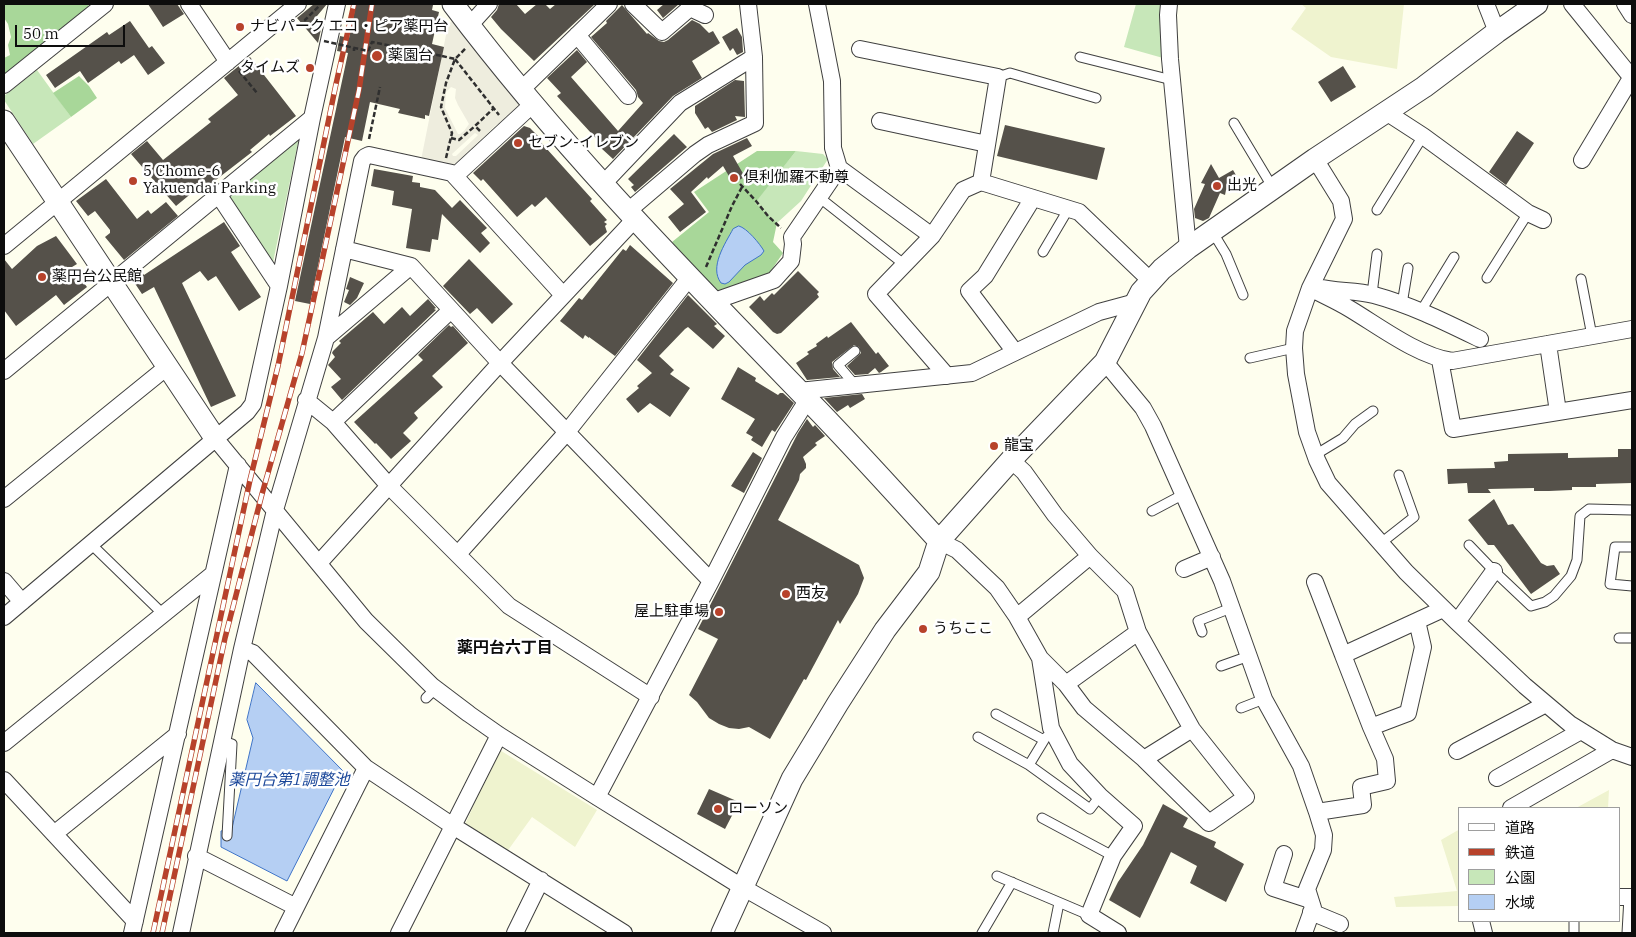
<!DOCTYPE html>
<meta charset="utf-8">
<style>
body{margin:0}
#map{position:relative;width:1636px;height:937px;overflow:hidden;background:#fefeee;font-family:"IBM Plex Serif","Noto Sans JP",serif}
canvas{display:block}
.frame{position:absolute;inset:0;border:5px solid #0d0d0d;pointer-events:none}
.legend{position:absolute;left:1458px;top:807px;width:162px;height:115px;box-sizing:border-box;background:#fff;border:1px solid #9e9e9e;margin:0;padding:6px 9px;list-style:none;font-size:15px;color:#0d0d0d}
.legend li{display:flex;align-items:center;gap:10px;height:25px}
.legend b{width:25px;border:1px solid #9e9e9e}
.scale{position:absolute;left:15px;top:25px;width:110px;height:22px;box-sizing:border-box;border:2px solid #0d0d0d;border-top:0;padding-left:6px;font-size:15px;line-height:18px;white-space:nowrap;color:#0d0d0d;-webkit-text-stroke:4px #fff;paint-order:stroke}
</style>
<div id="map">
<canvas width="1636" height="937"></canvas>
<div class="frame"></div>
<ul class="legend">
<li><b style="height:6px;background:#fff"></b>道路</li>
<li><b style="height:6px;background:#b7422b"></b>鉄道</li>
<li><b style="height:14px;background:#c7e7b9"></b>公園</li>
<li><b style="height:14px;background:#b5cff3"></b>水域</li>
</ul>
<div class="scale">50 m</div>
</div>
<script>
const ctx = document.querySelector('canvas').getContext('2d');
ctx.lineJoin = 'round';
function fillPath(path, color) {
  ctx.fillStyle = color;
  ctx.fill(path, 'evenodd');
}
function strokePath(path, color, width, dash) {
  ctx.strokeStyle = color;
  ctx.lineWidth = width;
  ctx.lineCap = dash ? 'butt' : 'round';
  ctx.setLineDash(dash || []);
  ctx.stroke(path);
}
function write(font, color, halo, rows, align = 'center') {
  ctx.font = font + ' "IBM Plex Serif","Noto Sans JP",serif';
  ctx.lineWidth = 5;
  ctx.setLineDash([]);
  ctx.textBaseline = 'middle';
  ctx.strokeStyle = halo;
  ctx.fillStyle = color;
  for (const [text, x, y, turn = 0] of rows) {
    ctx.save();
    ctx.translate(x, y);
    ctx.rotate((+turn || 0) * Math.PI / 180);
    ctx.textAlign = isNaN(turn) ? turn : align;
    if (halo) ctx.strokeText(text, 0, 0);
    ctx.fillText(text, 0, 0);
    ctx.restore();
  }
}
const farmland = new Path2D(`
 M1301 4H1404L1397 69 1331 57 1291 29 1306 8Z
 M498 749 597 810 575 847 532 817 506 853 464 827Z
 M1609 790 1608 808H1576Z
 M1460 829V906L1396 907 1394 897 1457 891 1441 840Z`);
const green = new Path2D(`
 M1136 4H1163V58L1124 47Z
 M37 70 71 117 33 144 4 100V96Z
 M299 138 272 267 227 199Z
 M796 151 823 154 828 159 801 201 777 223 754 203Z`);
const forest = new Path2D(`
 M4 4H87L90 7 49 38 4 77V58L10 55 8 45 11 37 8 24 4 18Z
 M79 76 89 86 97 98 71 117 53 93Z
 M757 151H796L755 203 777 223 773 242 783 253 768 275 716 293 672 242 709 212 694 192Z`);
const plaza = new Path2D(`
 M454 19 518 102V108L506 121 496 125 473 147 468 157 457 167 421 160 448 25ZM451 87 456 89 455 98 458 105 469 124 464 131 460 134H458L445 108 446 92ZM475 133 478 135 476 137 456 156H453L452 154Z`);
const water = new Path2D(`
 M739 226C747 228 760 244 764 251L761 255 745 265 729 282 725 284 721 283C709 267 725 244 733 229Z
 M256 683 343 771 287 881 221 847V831L232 828 253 738 247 720Z`);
const building = new Path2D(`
 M148 4H177L184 14 163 27Z
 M314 4H327L312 22 321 29 318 43 297 18Z
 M356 4H425L433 5 432 10 439 12 432 44 444 47 429 116 425 115V119L398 113 400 109 370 102 362 141 345 137 310 304 295 301 348 53 337 51 340 36 349 38Z
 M499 4H516L525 14 537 4H545L550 9 556 4H595L534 61 501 29 491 17 497 10Z
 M664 4H679L663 18 657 10Z
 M622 5 647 34 648 33 659 41 664 42 668 40 692 20 700 24 709 33 713 31 720 43 692 61 702 78 673 96 613 159 601 148 603 146 557 96 561 93 547 78 577 50 587 62 571 77 618 131 643 103 638 97 636 90 591 37 607 23 606 21Z
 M130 21 149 48 152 46 165 63 148 75 134 55 121 64 119 61 88 83 80 71 55 88 46 75 107 32 109 35Z
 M737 28 742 37 743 52 737 55 733 48 730 51 722 37Z
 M250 57 296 116 270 136 269 134 250 150 252 152 208 186 205 182 176 206 131 154 147 141 163 160 211 122 208 119 238 95 224 78Z
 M1343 66 1356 87 1331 102 1318 82Z
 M735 80 744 81 745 117 735 116 737 120 712 132 708 127 705 129 695 113V106Z
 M1005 125 1105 148 1097 180 997 156Z
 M524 126 530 128 539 137 537 138 592 199 590 201 607 220 604 222 607 224 605 226 607 232 590 246 546 197 535 207 532 204 517 217 483 179 481 181 473 173Z
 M1517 131 1534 143 1506 185 1489 172Z
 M674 134 687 147 635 192 631 187 634 185 628 179Z
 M747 138 752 146 733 156 745 177 733 183 723 166 708 179 707 177 691 192 706 212 680 232 668 217 684 204 670 189 713 154Z
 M1211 164 1219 178 1233 170 1240 182 1226 190 1225 195 1220 193 1209 218 1203 221 1195 218 1194 209 1205 184 1201 183Z
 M374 169 413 176 412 182 420 183V187L435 190 452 208 460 200 487 228 481 233 490 243 480 253 442 214 438 240 432 239 430 252 406 248 412 209 392 205 394 191 371 186Z
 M106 179 137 219 148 210 151 214 166 202 178 216 124 260 105 237 110 233V230L95 211 88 216 76 201Z
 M224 222 240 246 231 252 261 297 239 311 216 276 208 281 200 271 182 283 236 396 211 407 154 287 142 294 132 279 142 272 144 275Z
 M56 236 77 264 72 267 87 287 64 305 56 295 16 326 4 310V259L12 269 37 246Z
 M630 245 673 283 615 356 589 337V338L585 335 583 339 560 321 579 298 582 300 623 249 626 251Z
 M469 259 513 304 492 324 477 308 470 314 443 286Z
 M798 271 819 292 817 294 819 297 781 333 777 334 773 332 749 307 760 296 764 301 772 293 774 295Z
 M350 277 364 283 357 298 350 305 344 302 349 290 346 289Z
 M688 295 717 324 714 326 725 336 713 349 688 327 685 329 659 356 674 370 670 374 690 388 670 417 650 403 638 413 626 399 639 388 637 386 652 373 637 360Z
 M428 299 436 308 434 309 436 310 342 400 331 387 341 379 328 365 335 357 332 353 333 351 341 343 339 341 373 312 384 324 402 307 410 316Z
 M851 322 876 354 878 352 889 366 881 372 879 373 875 368 868 374 855 375 847 366 861 353 859 347 854 345 832 362 833 369 840 377 807 380 796 363 809 354 807 352 817 346 816 344 827 336 828 338Z
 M449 325 451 327 453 326 468 343 432 376 443 387 414 413 418 418 403 433 411 441 391 459 376 443 375 444 354 422 423 360 418 355Z
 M738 367 756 378 755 381 778 395 780 393H783L794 403 775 432 772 430 762 447 751 440 753 437 746 433 755 419 721 399Z
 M862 394 865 399 850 408 848 405 837 412 824 398Z
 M807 419 813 427 815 425 825 436 815 443 817 445 803 457 806 464V468L800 474 799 480 778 520 859 565 864 578 858 594 840 624 838 620 806 680 804 679 770 739 749 727 739 729 729 728 719 724 709 718 697 702 689 695 718 639 698 629 798 433Z
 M1618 449H1632V483L1596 484V487H1572V490L1549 491H1534V488L1488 489 1491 493H1468L1467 483 1448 484 1447 469 1495 468 1494 462 1508 461V454L1568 453V458L1618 457Z
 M753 452 762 458 744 493 731 486Z
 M1494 499 1508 525 1513 524 1541 563 1547 566 1554 565 1560 574 1531 594 1494 545H1488L1468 520Z
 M709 789 739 802 725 829 697 814Z
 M1163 804 1188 818 1183 827 1216 842 1214 847 1244 864 1226 902 1190 883 1197 866 1171 852 1140 918 1109 900 1118 882 1143 845Z`);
const path = new Path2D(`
 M316 32 305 20 320 5
 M354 51V48
 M368 51 372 42 442 56
 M442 56 455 59 466 48
 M455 59 499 115
 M239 71 257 93
 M480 131 475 126 494 108
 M451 138 459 140 475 126
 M369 139 380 87
 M446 158 452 133 441 107 446 83 455 59
 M740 184 756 201 768 216 781 228
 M706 267 732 206 742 187`);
const service = new Path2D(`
 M1080 57 1172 80
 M998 77 1010 73 1096 98
 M1234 123 1273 188
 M820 198 905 265
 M1377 210 1423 136
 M1212 231 1226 254 1243 295
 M1043 252 1069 208
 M1487 278 1528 213
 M1581 279 1592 336
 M1372 294 1377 254
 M1402 304 1408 268
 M1421 311 1454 257
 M855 351 838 365 855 385
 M1250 358 1294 348
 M1315 455 1343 438 1355 424 1373 411
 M1152 511 1184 494
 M1381 543 1414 517 1399 475
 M91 544 163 614
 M1469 545 1494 571 1531 606 1545 602 1554 596 1571 576 1577 560 1580 516 1589 509 1632 510
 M1632 547H1615L1610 584 1632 586
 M1202 632 1198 621 1231 608
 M1619 638H1632
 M1221 666 1249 656
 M426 698 436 688
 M1241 708 1264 699
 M996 714 1044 740
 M978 737 1029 765 1090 809 1100 796
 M223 741 232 744 227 836
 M1029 765 1046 737
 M1042 818 1113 856
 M997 876 1089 915
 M982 933 1012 882
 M1053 933 1059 903
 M1574 933V921
 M1627 933 1629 897`);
const minor = new Path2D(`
 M189 4 228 62
 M633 4 662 32 690 8 705 15
 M1169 4 1168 15 1170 59 1188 248
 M1486 4 1497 32
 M1572 4 1632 78
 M1625 4 1632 15
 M470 25 489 4
 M577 35 628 96
 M860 49 998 77 981 182
 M4 85 105 4
 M521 90 609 4
 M1386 112 1423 136 1528 213 1543 220
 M880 121 987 144
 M1315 159 1341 201 1344 219 1310 288 1295 331 1294 348 1296 374 1307 432 1317 460 1328 483 1406 572 1457 622 1525 686 1570 724 1612 750 1632 757
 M1582 160 1631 78
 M839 168 932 236
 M455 176 533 104
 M603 184 680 103 754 57
 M218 194 279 286
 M628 211 695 154 708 145 755 123 754 57 748 4
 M4 246 298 4
 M344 249 411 266 500 363 711 581
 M1317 287C1336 292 1355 290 1374 295 1411 305 1445 322 1480 339
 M1310 288C1323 295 1337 301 1350 309 1380 327 1418 356 1452 361L1632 329
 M714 304 720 299 774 280 791 261 793 244 792 237 839 168 833 148 832 81 817 4
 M326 338 411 266
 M1548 344 1558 412
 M1015 352 969 291 985 276 1033 198
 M1440 360 1453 429 1632 400
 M1105 362 1143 408 1153 426 1222 581 1264 699 1301 766 1317 812 1324 835 1323 850 1307 889 1313 908 1304 933
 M4 371 312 118
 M947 376 876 294 932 236 963 190 981 182 1079 212 1151 281
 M799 391 972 373 1099 312 1136 302
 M306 400 333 422 389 486 509 606 651 697
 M333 422 451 310
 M215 438 366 621 432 686 469 714 499 735 597 797 742 887 823 933
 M4 499 167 367
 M939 541 957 550 997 588 1017 617 1040 658 1066 684 1084 708 1144 759 1209 823 1246 797 1192 729 1138 632 1125 591 1090 556 1055 515 1024 472 1011 460
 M458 554 567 432 690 277
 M319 563 500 363 636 218
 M1184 569 1212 557
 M4 581 22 602
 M1315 582 1343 655
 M4 617 247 412 253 404 279 286 312 118 337 4
 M1017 617 1090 556
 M1457 622 1494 571
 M242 649 253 653 366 768 453 826 624 933
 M1040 658 1051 728 1070 764 1100 796 1134 826 1113 856 1089 915 1118 933
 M1066 684 1138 632
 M1371 727 1408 713 1423 647 1417 621
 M4 743 213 574
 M1457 751 1546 704
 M1144 759 1192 729
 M1497 778 1581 731
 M4 780 135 921
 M597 797 711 581 784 437 808 399
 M1511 808 1612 750
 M1317 812 1363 805 1361 787 1387 781 1385 759 1371 727 1343 655 1443 609
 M54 834 178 734
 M1284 854 1273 888 1310 900
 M196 856 296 907
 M1620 897H1632
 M1311 912 1340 924
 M1481 921 1484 933
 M132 933 238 465
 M181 933 242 649 275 510 326 338 362 161 365 157 369 155 452 173 563 295
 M283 933 366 768
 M399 933 499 735
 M515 933 541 880`);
const tertiary = new Path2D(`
 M453 4C560 146 685 273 808 400 853 446 896 494 939 541
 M4 121 215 438
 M722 933 792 779 838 703 885 630 929 572 939 541 1011 460 1105 362 1141 292 1162 269 1188 248 1315 159 1424 87 1497 32 1537 4`);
const rail = new Path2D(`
 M153 933 250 480 278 366 336 84 354 4
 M162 933 225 638 262 494 302 353 359 90 372 4`);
const pathBridge = new Path2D(`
 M324 41 368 51`);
const markers = [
 [240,27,5,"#b7422b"],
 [377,56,6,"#b7422b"],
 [310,68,5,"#b7422b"],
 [518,143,5,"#b7422b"],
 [734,178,5,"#b7422b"],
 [133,181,5,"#b7422b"],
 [1217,186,5,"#b7422b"],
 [42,277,5,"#b7422b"],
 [994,446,5,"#b7422b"],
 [786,594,5,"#b7422b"],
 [719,612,5,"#b7422b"],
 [923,629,5,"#b7422b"],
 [718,809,5,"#b7422b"]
];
const poiNames = [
 ["ナビパーク エコ・ピア薬円台",250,27],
 ["薬園台",388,56],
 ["タイムズ",300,68,"right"],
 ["セブン-イレブン",528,143],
 ["5 Chome-6",143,172],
 ["Yakuendai Parking",143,189],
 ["倶利伽羅不動尊",744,178],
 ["出光",1227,186],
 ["薬円台公民館",52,277],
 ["龍宝",1004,446],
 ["西友",796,594],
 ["屋上駐車場",709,612,"right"],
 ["うちここ",933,629],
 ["ローソン",728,809]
];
const neighbourhoodNames = [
 ["薬円台六丁目",505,648]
];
const waterNames = [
 ["薬円台第1調整池",289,780]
];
fillPath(farmland, '#eff3cf');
fillPath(green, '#c7e7b9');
fillPath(forest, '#a8d799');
fillPath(plaza, '#eeedde');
fillPath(water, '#b5cff3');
strokePath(water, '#3f74c7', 1);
fillPath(building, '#55514a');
strokePath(service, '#404040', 11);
strokePath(minor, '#404040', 18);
strokePath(tertiary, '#404040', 23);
strokePath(path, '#2f2f2f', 2.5, [5, 2.5]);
strokePath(service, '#fff', 9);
strokePath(minor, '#fff', 16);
strokePath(tertiary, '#fff', 21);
strokePath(rail, '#b7422b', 5.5);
strokePath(rail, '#fff', 4, [11]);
strokePath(pathBridge, '#2f2f2f', 2.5, [5, 2.5]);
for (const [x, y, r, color] of markers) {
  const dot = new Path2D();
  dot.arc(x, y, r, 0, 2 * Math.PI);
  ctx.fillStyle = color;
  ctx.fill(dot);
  strokePath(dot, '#fff', 2);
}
write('15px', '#0d0d0d', '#fff', poiNames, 'left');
write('bold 16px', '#0d0d0d', '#fff', neighbourhoodNames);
write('italic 16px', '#1c489a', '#fff', waterNames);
</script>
